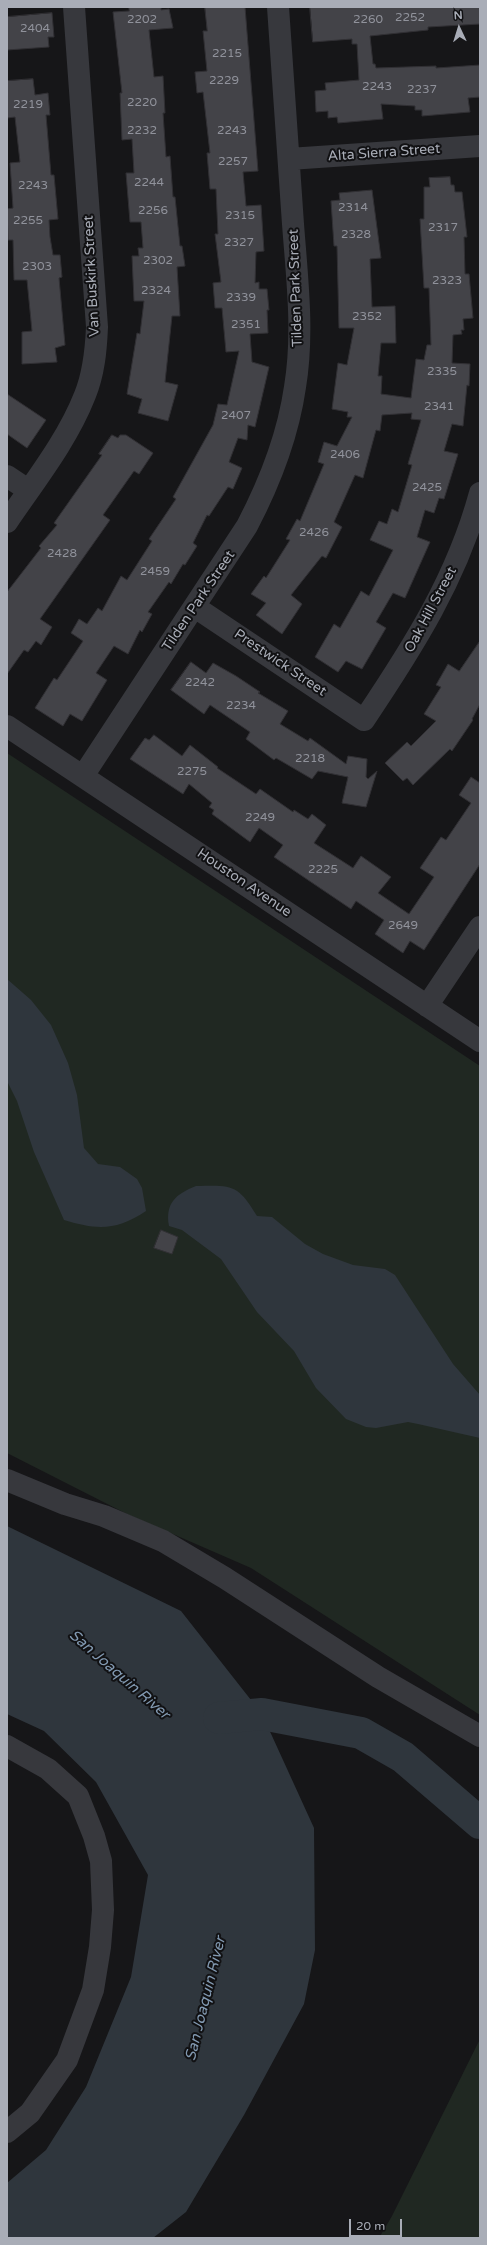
<!DOCTYPE html>
<style>
body{margin:0}
#map{position:relative;width:487px;height:2245px;overflow:hidden;background:#161618;font-family:"Varela Round",sans-serif}
canvas{display:block}
.frame{position:absolute;inset:0;border:8px solid #a9adb7;pointer-events:none}
.north{position:absolute;left:439px;top:8px;width:40px;height:40px;-webkit-text-stroke:3px #111113;paint-order:stroke;rotate:356deg;font-size:11px;font-weight:700;line-height:16px;text-align:center;color:#a9adb7}
.north::after{content:'';display:block;margin:auto;width:14px;height:18px;background:#a9adb7;clip-path:polygon(50% 0,100% 100%,50% 72%,0 100%)}
.scale{position:absolute;left:349px;top:2219px;width:53px;height:18px;box-sizing:border-box;border:2px solid #a9adb7;border-top:0;padding-left:5px;font-size:12px;line-height:14px;white-space:nowrap;color:#a9adb7;-webkit-text-stroke:3px #111113;paint-order:stroke}
</style>
<div id="map">
<canvas width="487" height="2245"></canvas>
<div class="frame"></div>
<div class="north">N</div>
<div class="scale">20 m</div>
</div>
<script>
const ctx = document.querySelector('canvas').getContext('2d');
ctx.lineJoin = 'round';
function fillPath(path, color) {
  ctx.fillStyle = color;
  ctx.fill(path, 'evenodd');
}
function strokePath(path, color, width, dash) {
  ctx.strokeStyle = color;
  ctx.lineWidth = width;
  ctx.lineCap = dash ? 'butt' : 'round';
  ctx.setLineDash(dash || []);
  ctx.stroke(path);
}
function write(font, color, halo, rows, align = 'center') {
  ctx.font = font + ' "Varela Round",sans-serif';
  ctx.lineWidth = 4;
  ctx.setLineDash([]);
  ctx.textBaseline = 'middle';
  ctx.strokeStyle = halo;
  ctx.fillStyle = color;
  for (const [text, x, y, turn = 0] of rows) {
    ctx.save();
    ctx.translate(x, y);
    ctx.rotate((+turn || 0) * Math.PI / 180);
    ctx.textAlign = isNaN(turn) ? turn : align;
    if (halo) ctx.strokeText(text, 0, 0);
    ctx.fillText(text, 0, 0);
    ctx.restore();
  }
}
const green = new Path2D(`
 M7 753 480 1066V1715L251 1568 127 1514 7 1453Z
 M480 2039V2238H379L392 2216Z`);
const water = new Path2D(`
 M7 979 31 1000 51 1025 68 1063 77 1095 84 1148 98 1164 120 1167 137 1179 142 1188 146 1211C116 1231 97 1230 64 1220L34 1152 17 1101 7 1081Z
 M196 1186C232 1185 238 1184 257 1216L272 1217 305 1244 323 1254 353 1265 385 1269 395 1275 453 1364 480 1395V1438L418 1424 408 1422 376 1428 366 1427 346 1419 316 1388 294 1351 257 1312 221 1259 182 1230 169 1226C165 1203 176 1194 196 1186Z
 M7 1526 181 1611 262 1714 314 1828 315 1950 304 2004 244 2115 186 2212 153 2238H7V2183L46 2150 86 2087 131 1977 148 1875 96 1782 44 1731 7 1714Z`);
const river = new Path2D(`
 M219 1718 262 1714 361 1733 403 1757 480 1823`);
const building = new Path2D(`
 M129 7H161V10L169 9 173 28 149 30 154 77 163 76 165 113H163L166 157 170 156 173 197H175L180 246H182L185 266 177 267 180 316H172L165 382 178 385 168 421 138 413 142 399 127 394 137 333 140 334 144 301H134L132 256H139L138 248H143L141 222H130L126 173H134L132 139 122 140 120 93H122L113 12 129 11Z
 M205 7H245L258 171 243 172 246 206 261 205 264 251 256 252 255 283 259 282V289H267L269 310H267L268 333 250 334 252 362 269 367 255 427 248 425 247 440 238 438 229 462 242 468 233 489 228 487 209 516 207 515 193 543 197 546 185 565 183 564 171 584 169 582 148 612 152 614 142 632 140 630 128 654 114 646 96 673 107 680 82 721 70 714 63 726 35 708 54 678 57 680 83 641 71 633 79 619 87 624 98 608 102 611 121 576 127 580 152 541 149 539 176 499 173 497 213 425 218 404 227 405 239 351 226 352 222 308H215L213 283 221 282 215 234H218L216 189H210L207 153H210L203 92 197 93 195 72 207 71 203 31H207Z
 M310 7H480V24L428 27V30L370 36 373 64H375L376 68 436 66V68L480 65V97L468 98 470 112 422 116V110H415V106L381 104 383 119 338 123 337 117 328 118V111L316 112 315 91 326 90 325 83 359 80 357 44H352V39L313 42Z
 M52 13 54 37H48L49 47 7 50V17Z
 M33 79 35 95 48 93 50 115H46L51 175H54L58 219 49 220 50 237 53 255H60L62 277 59 278 65 345 55 348 57 362 22 364V332L32 331 27 280H14L13 240H8L7 209 13 208 10 163 20 162 15 117 7 118V81Z
 M450 177 451 185H454L455 192H462L467 237H464L465 274H469L473 318 463 319 464 330H461L462 334 453 335 452 363 470 364 469 386 467 385 463 426 452 424 444 451 458 454 444 499 439 498 434 513 425 510 417 537 430 542 405 598 393 593 376 622 386 628 362 669 346 661 338 672 315 657 334 624 340 628 361 591 369 596 393 550 370 540 379 521 387 524 392 509 398 512 412 465 408 464 421 420 411 419 412 413 382 415 380 431 376 430 363 478 355 475 334 522 342 527 326 558 322 556 291 595 302 604 282 634 256 615 266 603 251 594 264 576 266 578 290 540 286 539 297 519 300 521 324 464 318 462 324 442 337 446 352 417H347L348 412 332 409 338 363 347 365 354 328H339L337 246H334L331 201 340 200 339 193 372 190 381 258 370 259 372 307 395 306 396 343H381L378 376H382L381 394 411 398 416 359 424 360 427 345H431L429 288H424L420 219H424V187H430L429 178Z
 M7 394 46 420 27 448 7 434Z
 M112 435 118 438 120 435H126L153 453 139 474 134 471 103 515 110 520 40 619 52 627 41 645 36 641 28 652 24 650 7 674V592L41 548 39 546 57 525 54 523 102 455 99 454Z
 M480 641V704L472 719 473 720 452 751 450 749 413 785 407 778 403 781 385 763 407 742 411 746 436 721 424 714 441 687 436 685 448 664 459 671Z
 M191 662 206 673 213 663 236 676 260 692 258 693 288 711 280 724 308 741 310 738 346 764 348 756 367 759 366 777 368 779 377 771 366 807 342 803 348 777 318 771 312 779 276 758 274 760 246 739 250 732 210 705 204 714 171 690Z
 M154 735 182 756 190 745 218 767 217 768 256 794 260 789 293 812 294 810 308 819 312 814 326 825 314 843 353 868 361 856 391 877 378 893 409 914 434 877 420 868 441 837 446 840 471 803 459 795 471 777 480 783V864L424 950 410 941 403 953 375 934 384 920 356 901 351 909 274 857 283 845 259 828 250 842 212 814 214 810 209 807 212 803 189 784 183 794 130 759 145 738 149 740Z
 M161 1230 178 1237 172 1254 154 1248Z`);
const minor = new Path2D(`
 M289 159 480 146
 M7 476 28 490
 M7 522C34 482 67 441 85 395 94 373 96 350 97 327L74 7
 M195 607 364 720C413 647 457 578 480 493
 M7 726 480 1041
 M83 776 247 526C270 482 288 436 295 387 304 333 297 278 293 224 288 152 283 79 278 7
 M427 1006 480 927
 M7 1480 65 1504 104 1516 163 1541 225 1578 378 1677 480 1736
 M7 1746 48 1769 78 1796 94 1836 101 1861 103 1910 100 1947 93 1990 67 2060 30 2113 7 2132`);
const numberNames = [
 ["2252",410,18],
 ["2202",142,20],
 ["2260",368,20],
 ["2404",35,29],
 ["2215",227,54],
 ["2229",224,81],
 ["2243",377,87],
 ["2237",422,90],
 ["2220",142,103],
 ["2219",28,105],
 ["2232",142,131],
 ["2243",232,131],
 ["2257",233,162],
 ["2244",149,183],
 ["2243",33,186],
 ["2314",353,208],
 ["2256",153,211],
 ["2315",240,216],
 ["2255",28,221],
 ["2317",443,228],
 ["2328",356,235],
 ["2327",239,243],
 ["2302",158,261],
 ["2303",37,267],
 ["2323",447,281],
 ["2324",156,291],
 ["2339",241,298],
 ["2352",367,317],
 ["2351",246,325],
 ["2335",442,372],
 ["2341",439,407],
 ["2407",236,416],
 ["2406",345,455],
 ["2425",427,488],
 ["2426",314,533],
 ["2428",62,554],
 ["2459",155,572],
 ["2242",200,683],
 ["2234",241,706],
 ["2218",310,759],
 ["2275",192,772],
 ["2249",260,818],
 ["2225",323,870],
 ["2649",403,926]
];
const streetNames = [
 ["Alta Sierra Street",384,153,-4],
 ["Van Buskirk Street",92,276,-93],
 ["Tilden Park Street",296,288,-92],
 ["Tilden Park Street",199,601,-56],
 ["Oak Hill Street",431,610,-62],
 ["Prestwick Street",280,663,34],
 ["Houston Avenue",244,883,34]
];
const waterNames = [
 ["San Joaquin River",119,1675,41],
 ["San Joaquin River",206,1999,-76]
];
fillPath(green, '#202822');
fillPath(water, '#2f363d');
strokePath(river, '#2f363d', 32);
fillPath(building, '#434348');
strokePath(building, '#313034', 1);
strokePath(minor, '#37383d', 22);
write('12px', '#90929b', null, numberNames);
write('14px', '#a9adb7', '#111113', streetNames);
write('italic 15px', '#8299b1', '#111113', waterNames);
</script>
